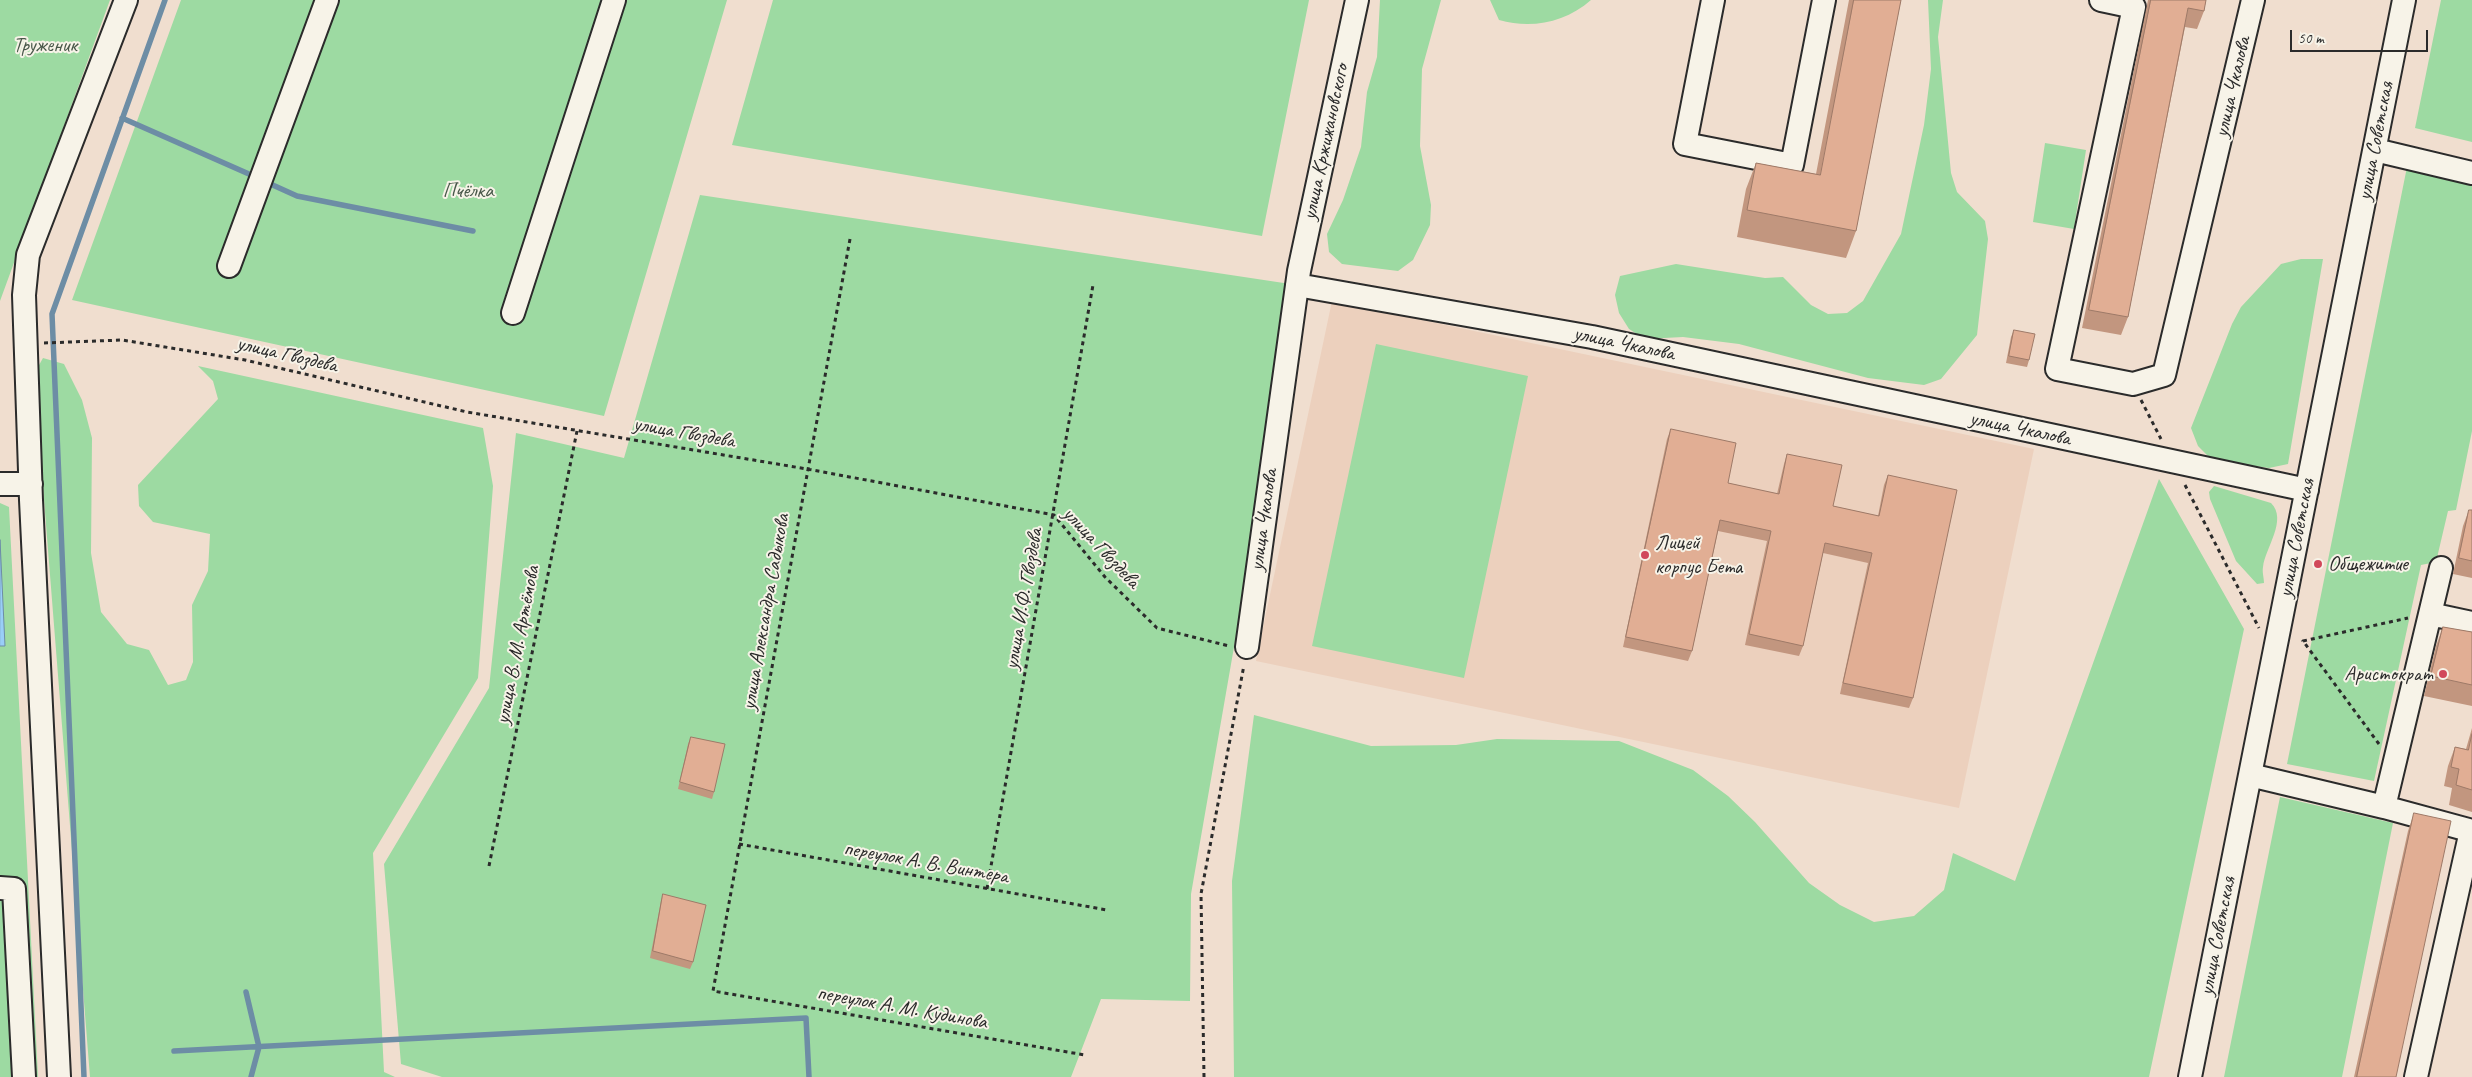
<!DOCTYPE html>
<meta charset="utf-8">
<style>
body{margin:0}
#map{position:relative;width:2472px;height:1077px;overflow:hidden;background:#f0decf;font-family:Caveat,sans-serif}
canvas{display:block}
.scale{position:absolute;left:2290px;top:30px;width:138px;height:22px;box-sizing:border-box;border:2px solid #2b2b2b;border-top:0;padding-left:6px;font-size:15px;line-height:18px;white-space:nowrap;color:#2b2b2b;-webkit-text-stroke:4px #f7f3e8;paint-order:stroke}
</style>
<div id="map">
<canvas width="2472" height="1077"></canvas>
<div class="scale">50 m</div>
</div>
<script>
const ctx = document.querySelector('canvas').getContext('2d');
ctx.lineJoin = 'round';
function fillPath(path, color) {
  ctx.fillStyle = color;
  ctx.fill(path, 'evenodd');
}
function strokePath(path, color, width, dash) {
  ctx.strokeStyle = color;
  ctx.lineWidth = width;
  ctx.lineCap = dash ? 'butt' : 'round';
  ctx.setLineDash(dash || []);
  ctx.stroke(path);
}
function write(font, color, halo, rows, align = 'center') {
  ctx.font = font + ' Caveat,sans-serif';
  ctx.lineWidth = 4;
  ctx.setLineDash([]);
  ctx.textBaseline = 'middle';
  ctx.strokeStyle = halo;
  ctx.fillStyle = color;
  for (const [text, x, y, turn = 0] of rows) {
    ctx.save();
    ctx.translate(x, y);
    ctx.rotate((+turn || 0) * Math.PI / 180);
    ctx.textAlign = isNaN(turn) ? turn : align;
    if (halo) ctx.strokeText(text, 0, 0);
    ctx.fillText(text, 0, 0);
    ctx.restore();
  }
}
const built = new Path2D(`
 M1332 301 2034 449 1959 808 1256 661Z`);
const green = new Path2D(`
 M0 0H110L0 301Z
 M181 0H727L604 416 72 300Z
 M773 0H1309L1262 236 732 145Z
 M1380 0H1441L1422 69 1420 146 1431 205 1430 225 1413 260 1398 271 1342 264 1329 252 1327 234 1343 200 1361 147 1367 92 1377 57Z
 M1490 0H1591C1565 23 1531 29 1499 20Z
 M1928 0H1943L1938 37 1951 173 1957 192 1985 221 1988 239 1977 335 1941 379 1924 385 1868 378 1739 344 1683 337 1645 339 1629 329 1619 313 1615 295 1620 276 1676 264 1765 278 1783 277 1811 305 1828 314 1847 313 1863 301 1901 234 1924 125 1931 69Z
 M2441 0H2472V142L2415 128Z
 M2045 143 2086 150 2074 229 2033 222Z
 M2407 167 2472 184V431L2456 510 2448 511 2436 562 2421 565 2374 781 2287 764Z
 M700 195 1297 285 1191 894 1190 1001 1101 999 1071 1077H442L401 1064 384 864 489 688 516 433 624 458Z
 M2301 259H2323L2288 464 2269 468 2212 460 2198 446 2191 428 2232 324 2241 307 2281 264Z
 M1376 344 1528 376 1464 678 1312 646Z
 M43 358 64 364 82 400 92 438 91 553 101 612 127 644 149 650 168 685 186 680 193 662 192 605 208 571 210 534 153 522 139 506 138 485 218 399 213 381 198 366 483 428 493 486 478 678 373 853 384 1072 395 1077H90L34 374Z
 M2159 479 2244 629 2149 1077H1234L1232 881 1254 715 1371 746 1456 745 1497 739 1619 741 1693 770 1728 796 1755 822 1809 883 1840 905 1874 922 1914 916 1944 890 1953 853 2015 881Z
 M2214 486 2271 503C2288 520 2265 548 2263 567 2262 572 2264 578 2264 583L2257 584 2236 561 2210 499 2209 492Z
 M0 503 9 507 38 1077H0Z
 M2280 797 2393 823 2342 1077H2224Z`);
const water = new Path2D(`
 M0 540 5 646H0Z`);
const stream = new Path2D(`
 M122 118 258 178
 M266 182 297 196 473 231
 M246 992 259 1047 251 1077
 M174 1051 806 1018 809 1077
 M84 1077 52 314 165 0`);
const path = new Path2D(`
 M850 239 713 991 1085 1055
 M44 343 122 340 245 360 467 412 807 469 1054 515 1105 577 1157 628 1229 646
 M2141 400 2161 439
 M2185 485 2259 628
 M2379 744 2303 641 2408 618
 M739 844 1107 910
 M489 866 577 431
 M987 889 1093 285
 M1204 1077 1201 894 1244 665`);
const minor = new Path2D(`
 M1713 0 1685 144 1792 165 1824 0
 M2101 0 2134 7 2057 369 2133 384 2164 375 2253 0
 M2375 150 2472 173
 M229 266 327 0
 M1297 285 1592 337 2307 490
 M513 313 614 0
 M0 484H31
 M2430 614 2472 623
 M1247 647 1299 271 1357 0
 M2250 775 2384 807 2472 831
 M2384 807 2441 568
 M0 888 14 889 24 1077
 M59 1077 31 500 24 295 28 255 126 0
 M2190 1077 2404 0
 M2416 1077 2471 831`);
const wall = new Path2D(`
 M1849 0H1901L1856 231 1846 258 1737 237 1746 189 1756 163 1816 174Z
 M2148 0H2206L2204 11 2197 29 2185 27 2128 317 2121 335 2082 328Z
 M2014 330 2029 360 2027 367 2006 363 2011 337Z
 M1671 429 1728 483 1777 494 1784 464 1787 454 1833 506 1878 516 1884 485 1888 475 1913 698 1909 708 1840 694 1868 563 1823 553 1803 646 1799 656 1745 645 1767 541 1718 531 1692 651 1688 661 1623 647 1667 439Z
 M2469 510H2472V578L2453 574 2463 526Z
 M2443 627 2472 632V706L2424 696 2436 646Z
 M2472 728V812L2449 805 2452 788 2444 786 2448 766 2455 747 2466 749Z
 M691 737 714 792 712 799 678 789 688 744Z
 M2414 813 2396 1077H2354L2408 831Z
 M663 894 693 962 690 969 650 958 661 901Z`);
const building = new Path2D(`
 M1854 0H1901L1856 231 1747 210 1756 163 1820 175Z
 M2151 0H2206L2204 11 2188 8 2128 317 2089 310Z
 M2014 330 2035 334 2029 360 2009 356Z
 M1671 429 1736 443 1728 483 1779 494 1787 454 1842 465 1833 506 1879 516 1888 475 1957 490 1913 698 1843 683 1872 553 1825 543 1803 646 1749 634 1771 531 1720 520 1692 651 1626 637Z
 M2469 510H2472V561L2459 558Z
 M2443 627 2472 632V685L2431 676Z
 M2472 734V790L2456 785 2459 769 2451 767 2455 747 2468 750Z
 M691 737 725 744 714 792 680 782Z
 M2414 813 2451 821 2396 1077H2357Z
 M663 894 706 905 693 962 653 951Z`);
const markers = [
 [1645,555,5,"#d1495b"],
 [2318,564,5,"#d1495b"],
 [2443,674,5,"#d1495b"]
];
const parkNames = [
 ["Труженик",45,45],
 ["Пчёлка",468,191]
];
const streetNames = [
 ["улица Чкалова",2233,87,-77],
 ["улица Советская",2376,141,-79],
 ["улица Кржижановского",1326,142,-78],
 ["улица Чкалова",1624,344,12],
 ["улица Гвоздева",287,355,13],
 ["улица Чкалова",2020,429,12],
 ["улица Гвоздева",684,433,10],
 ["улица Чкалова",1264,520,-82],
 ["улица Советская",2297,538,-79],
 ["улица Гвоздева",1101,548,47],
 ["улица И.Ф. Гвоздева",1024,599,-80],
 ["улица Александра Садыкова",766,612,-80],
 ["улица В. М. Артёмова",518,645,-79],
 ["переулок А. В. Винтера",926,863,10],
 ["улица Советская",2218,936,-79],
 ["переулок А. М. Кудинова",902,1008,10]
];
const poiNames = [
 ["Лицей",1655,543],
 ["корпус Бета",1655,567],
 ["Общежитие",2328,564],
 ["Аристократ",2433,674,"right"]
];
fillPath(built, '#ecd0bd');
fillPath(green, '#9ddaa2');
fillPath(water, '#99cef7');
strokePath(water, '#6d8da5', 1);
strokePath(stream, '#6d8da5', 5.5);
strokePath(minor, '#2b2b2b', 26);
strokePath(path, '#2b2b2b', 3, [4, 4]);
strokePath(minor, '#f7f3e8', 22);
fillPath(wall, '#c2967f');
fillPath(building, '#e1ae94');
strokePath(building, '#9e7a68', 1);
for (const [x, y, r, color] of markers) {
  const dot = new Path2D();
  dot.arc(x, y, r, 0, 2 * Math.PI);
  ctx.fillStyle = color;
  ctx.fill(dot);
  strokePath(dot, '#f7f3e8', 2);
}
write('21px', '#485749', '#f7f3e8', parkNames);
write('21px', '#2b2b2b', '#f7f3e8', streetNames);
write('21px', '#2b2b2b', '#f7f3e8', poiNames, 'left');
</script>
